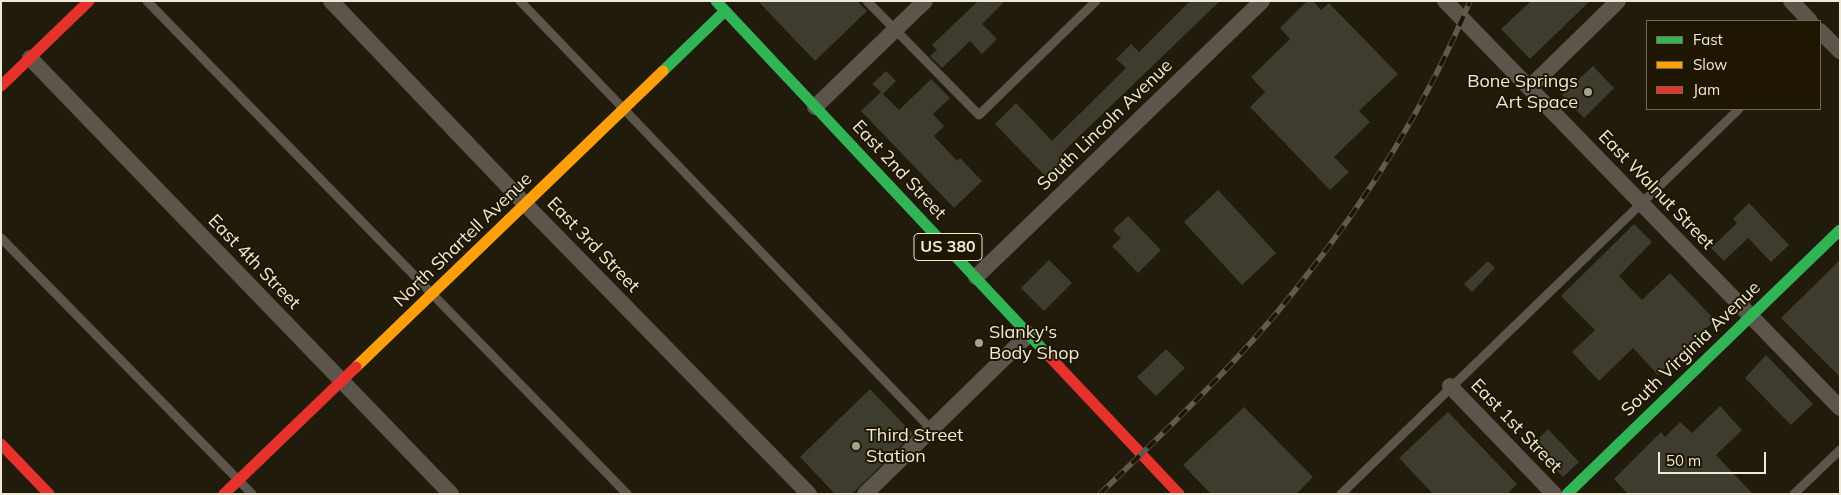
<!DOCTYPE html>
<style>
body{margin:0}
#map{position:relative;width:1841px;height:495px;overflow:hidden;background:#201b0b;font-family:Mulish,sans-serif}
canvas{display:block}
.frame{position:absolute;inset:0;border:2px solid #efead8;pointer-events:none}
.legend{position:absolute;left:1646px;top:20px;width:175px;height:90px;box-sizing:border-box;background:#1f1600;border:1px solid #726b56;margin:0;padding:6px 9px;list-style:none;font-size:15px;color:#efead8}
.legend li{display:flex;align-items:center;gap:10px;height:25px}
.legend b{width:25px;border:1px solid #726b56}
.scale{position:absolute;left:1658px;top:452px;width:108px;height:22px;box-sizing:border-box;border:2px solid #efead8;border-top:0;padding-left:6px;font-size:15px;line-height:18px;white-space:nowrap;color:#efead8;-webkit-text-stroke:4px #1f1600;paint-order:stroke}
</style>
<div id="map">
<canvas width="1841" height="495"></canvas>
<div class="frame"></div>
<ul class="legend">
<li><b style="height:6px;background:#30b455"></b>Fast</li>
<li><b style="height:6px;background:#ff9f0a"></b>Slow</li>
<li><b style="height:6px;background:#e5322d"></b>Jam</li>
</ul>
<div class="scale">50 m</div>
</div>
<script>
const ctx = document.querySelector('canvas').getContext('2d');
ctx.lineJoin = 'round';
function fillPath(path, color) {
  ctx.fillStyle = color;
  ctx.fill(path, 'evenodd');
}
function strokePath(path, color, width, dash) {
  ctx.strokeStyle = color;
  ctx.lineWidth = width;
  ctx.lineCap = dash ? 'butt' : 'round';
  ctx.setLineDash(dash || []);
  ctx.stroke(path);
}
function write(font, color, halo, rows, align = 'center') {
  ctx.font = font + ' Mulish,sans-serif';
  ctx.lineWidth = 4;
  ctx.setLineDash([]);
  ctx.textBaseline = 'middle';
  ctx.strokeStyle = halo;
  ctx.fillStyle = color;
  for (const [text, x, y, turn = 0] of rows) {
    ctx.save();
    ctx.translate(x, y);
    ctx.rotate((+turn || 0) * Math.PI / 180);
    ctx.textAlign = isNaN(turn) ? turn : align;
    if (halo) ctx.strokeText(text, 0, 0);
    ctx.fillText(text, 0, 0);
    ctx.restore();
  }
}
const building = new Path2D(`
 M758 1H857L867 11 815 61Z
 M978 1H1005L982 24 997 39 982 54 970 41 942 68 930 56 937 50 932 45Z
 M1190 1H1220L1063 152 1072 161 1051 182 995 124 1016 103 1052 141 1126 68 1116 59 1131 44 1139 52Z
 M1307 1H1313L1321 10 1329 3 1398 74 1359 111 1370 122 1334 157 1349 172 1330 190 1250 107 1265 92 1251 77 1290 39 1280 28Z
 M1531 1H1590L1530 59 1501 29Z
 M1593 66 1614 88 1584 118 1562 95Z
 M886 71 896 81 883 94 899 110 931 79 950 98 933 114 944 126 934 136 957 161 960 158 982 181 954 208 861 111 881 92 872 84Z
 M1218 190 1276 253 1242 285 1184 222Z
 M1749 203 1789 245 1771 262 1748 238 1724 261 1711 248 1737 223 1733 219Z
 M1128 216 1161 250 1138 273 1112 246 1121 238 1113 230Z
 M1634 224 1652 242 1619 276 1642 300 1670 273 1715 320 1658 375 1633 348 1599 381 1572 352 1595 330 1561 296Z
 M1049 260 1072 283 1044 311 1021 288Z
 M1840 260V377L1781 318Z
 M1488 261 1495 268 1472 292 1464 284Z
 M1166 349 1185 368 1156 396 1137 377Z
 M1766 355 1813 404 1791 425 1745 378Z
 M870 389 913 434 852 494H835L800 457Z
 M1720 406 1742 430 1716 455 1753 494H1628L1614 479 1661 432 1665 437 1680 422 1692 433Z
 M1244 407 1313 477 1296 494H1211L1183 465Z
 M1448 412 1517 484 1507 494H1433L1399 458Z
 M1548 429 1579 462 1563 477 1532 445Z`);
const lane = new Path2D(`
 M147 1 627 494
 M520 1 931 429
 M867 1 979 115 1096 1
 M1 238 252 494
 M1341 494 1739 109
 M1794 494 1840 450`);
const street = new Path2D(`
 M331 1 525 204 809 494
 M1445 1 1840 408
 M1791 1 1810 21
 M1820 31 1840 51
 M30 58 451 494
 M1529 88 1618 1
 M815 107 925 1
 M976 277 1262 1
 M1450 386 1554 494
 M865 494 1029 334`);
const fast = new Path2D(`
 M716 1 1048 355
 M663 71 725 11
 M1567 494 1840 230`);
const slow = new Path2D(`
 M356 367 663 71`);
const jam = new Path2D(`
 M1 86 89 1
 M1048 355 1179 494
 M1 444 49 494
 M224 494 356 367`);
const rail = new Path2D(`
 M1100 494C1168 428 1238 363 1296 289 1366 202 1427 104 1470 1`);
const markers = [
 [1588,92,5,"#a7a290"],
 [979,343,5,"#a7a290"],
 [856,446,5,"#a7a290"]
];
const shields = [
 [948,247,68]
];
const shieldNames = [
 ["US 380",948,247]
];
const poiNames = [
 ["Bone Springs",1578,82,"right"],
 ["Art Space",1578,103,"right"],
 ["Slanky's",989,333],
 ["Body Shop",989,354],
 ["Third Street",866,436],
 ["Station",866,457]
];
const streetNames = [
 ["South Lincoln Avenue",1105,125,-44],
 ["East 2nd Street",899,170,47],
 ["East Walnut Street",1656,190,46],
 ["North Shartell Avenue",463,240,-44],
 ["East 3rd Street",593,245,46],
 ["East 4th Street",254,262,46],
 ["South Virginia Avenue",1691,349,-44],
 ["East 1st Street",1516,426,46]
];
fillPath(building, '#3d3c2f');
strokePath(lane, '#5c554c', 9);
strokePath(street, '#5c554c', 16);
strokePath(fast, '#30b455', 11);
strokePath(slow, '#ff9f0a', 11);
strokePath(jam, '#e5322d', 11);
strokePath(rail, '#5f594e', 5.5);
strokePath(rail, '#1f1600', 4, [11]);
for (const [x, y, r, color] of markers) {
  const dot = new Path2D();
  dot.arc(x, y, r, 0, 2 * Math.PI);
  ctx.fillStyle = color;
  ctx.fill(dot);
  strokePath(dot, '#1f1600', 2);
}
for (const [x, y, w] of shields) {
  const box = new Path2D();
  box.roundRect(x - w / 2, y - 13.5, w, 27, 4);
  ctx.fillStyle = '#1f1600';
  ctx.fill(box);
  strokePath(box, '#efead8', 1);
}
write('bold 16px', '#efead8', null, shieldNames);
write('18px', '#efead8', '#1f1600', poiNames, 'left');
write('18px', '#efead8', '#1f1600', streetNames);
</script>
